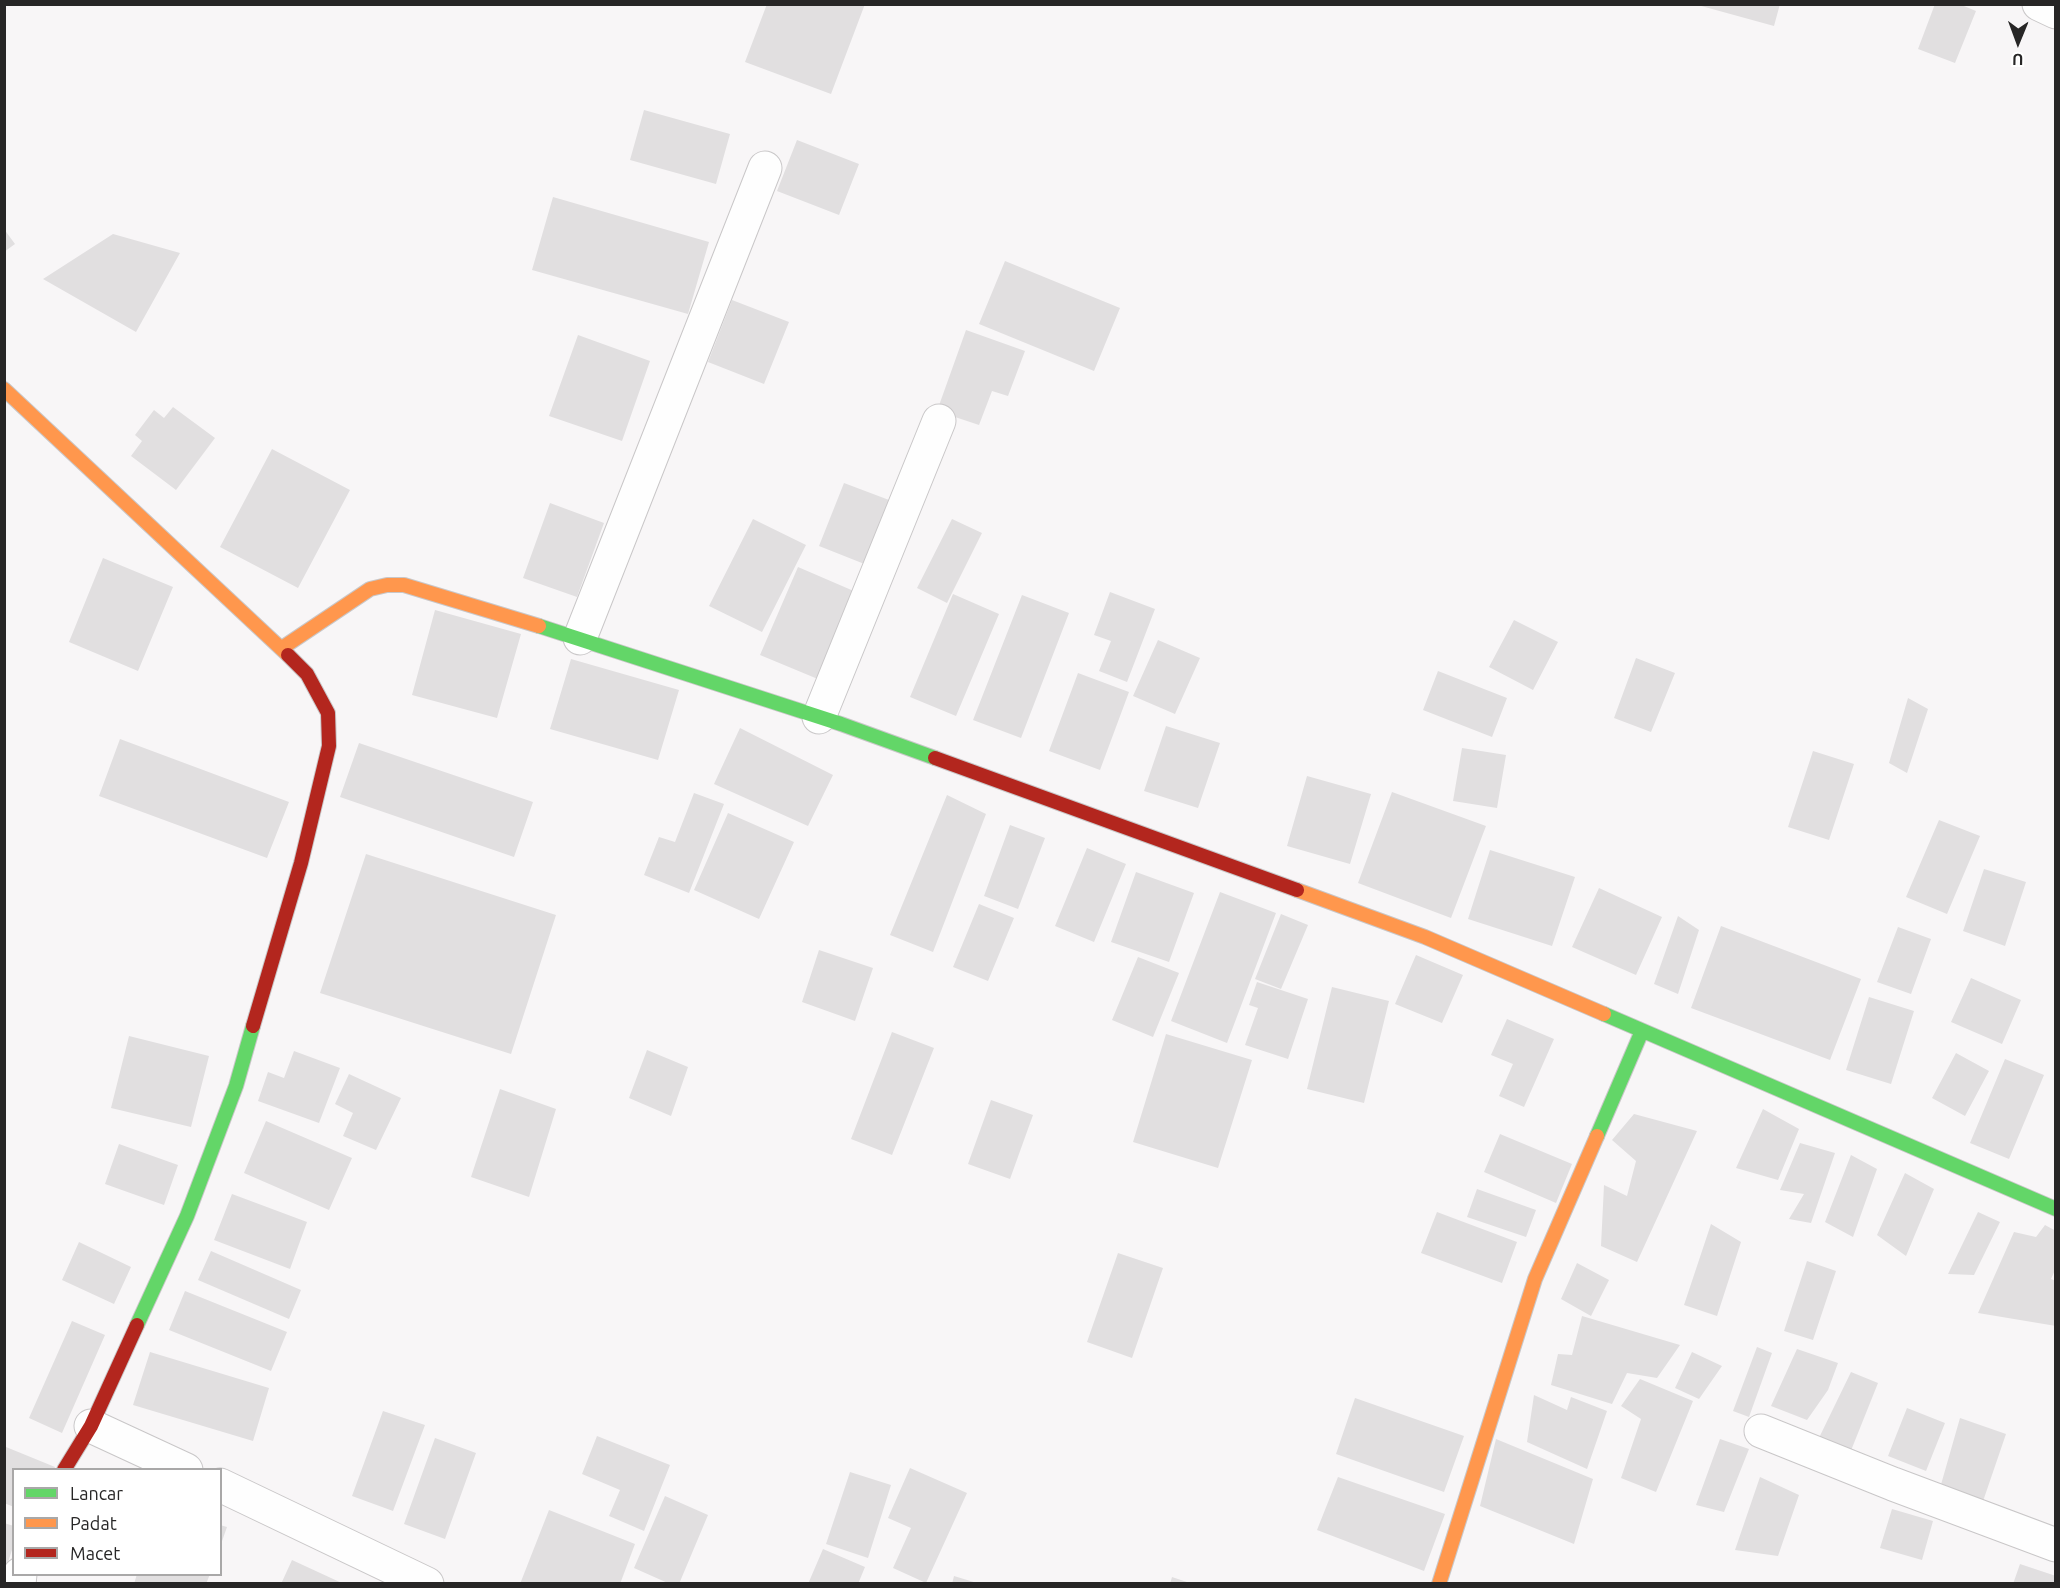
<!DOCTYPE html>
<style>
body{margin:0}
#map{position:relative;width:2060px;height:1588px;overflow:hidden;background:#f8f6f7;font-family:Ubuntu,sans-serif}
canvas{display:block}
.frame{position:absolute;inset:0;border:6px solid #272626;pointer-events:none}
.legend{position:absolute;left:12px;top:1468px;width:210px;height:108px;box-sizing:border-box;background:#fff;border:2px solid #a9a8a8;margin:0;padding:8px 10px;list-style:none;font-size:18px;color:#272626}
.legend li{display:flex;align-items:center;gap:12px;height:30px}
.legend b{width:30px;border:2px solid #a9a8a8}
.north{position:absolute;left:1988px;top:12px;width:60px;height:60px;-webkit-text-stroke:4px #fff;paint-order:stroke;rotate:181deg;font-size:16px;font-weight:700;line-height:24px;text-align:center;color:#272626}
.north::after{content:'';display:block;margin:auto;width:21px;height:27px;background:#272626;clip-path:polygon(50% 0,100% 100%,50% 72%,0 100%)}
</style>
<div id="map">
<canvas width="2060" height="1588"></canvas>
<div class="frame"></div>
<ul class="legend">
<li><b style="height:8px;background:#63d668"></b>Lancar</li>
<li><b style="height:8px;background:#ff974d"></b>Padat</li>
<li><b style="height:8px;background:#b3261e"></b>Macet</li>
</ul>
<div class="north">U</div>
</div>
<script>
const ctx = document.querySelector('canvas').getContext('2d');
ctx.lineJoin = 'round';
function fillPath(path, color) {
  ctx.fillStyle = color;
  ctx.fill(path, 'evenodd');
}
function strokePath(path, color, width, dash) {
  ctx.strokeStyle = color;
  ctx.lineWidth = width;
  ctx.lineCap = dash ? 'butt' : 'round';
  ctx.setLineDash(dash || []);
  ctx.stroke(path);
}
const building = new Path2D(`
 M767 4H865L831 94 745 62Z
 M1694 4H1780L1774 26Z
 M1935 4H1959L1976 11 1955 63 1918 49Z
 M644 110 730 134 716 184 630 160Z
 M797 140 859 164 839 215 777 191Z
 M553 197 709 242 688 314 532 270Z
 M4 229 15 244 4 252Z
 M113 234 180 253 136 332 43 279Z
 M1005 261 1120 308 1094 371 979 324Z
 M732 300 789 322 764 384 708 362Z
 M966 330 1025 351 1008 396 992 391 979 425 937 411Z
 M578 335 650 361 622 441 549 416Z
 M173 407 215 438 176 490 131 456 142 441 135 435 154 410 164 418Z
 M272 449 350 490 298 588 220 547Z
 M844 483 897 503 872 567 819 546Z
 M550 503 604 523 577 597 523 578Z
 M753 519 806 545 762 632 709 606Z
 M952 519 982 533 947 603 917 588Z
 M103 558 173 587 138 671 69 642Z
 M798 567 863 595 825 682 760 655Z
 M1110 592 1155 609 1127 682 1099 671 1111 641 1094 635Z
 M953 594 999 614 956 716 910 697Z
 M1022 595 1069 613 1021 738 973 720Z
 M435 610 521 634 497 718 412 695Z
 M1514 620 1558 642 1533 690 1489 667Z
 M1158 640 1200 658 1175 714 1133 696Z
 M1636 658 1675 673 1651 732 1614 718Z
 M571 659 679 690 658 760 550 729Z
 M1438 671 1507 698 1492 737 1423 710Z
 M1078 673 1129 692 1100 770 1049 751Z
 M1908 698 1928 709 1907 773 1889 763Z
 M1166 726 1220 743 1198 808 1144 791Z
 M740 728 833 775 808 826 714 784Z
 M120 739 289 802 267 858 99 796Z
 M359 743 533 802 514 857 340 797Z
 M1462 748 1506 755 1497 808 1453 801Z
 M1813 751 1854 764 1829 840 1788 827Z
 M1307 776 1371 794 1350 864 1287 846Z
 M1392 792 1486 826 1451 918 1358 883Z
 M694 793 724 804 689 893 644 875 659 837 675 842Z
 M947 795 986 814 933 952 890 935Z
 M728 813 794 842 759 919 694 890Z
 M1939 820 1980 836 1947 914 1906 897Z
 M1010 825 1045 838 1018 909 984 896Z
 M1087 848 1126 864 1094 942 1055 926Z
 M1490 850 1575 877 1552 946 1468 919Z
 M366 854 556 915 511 1054 320 993Z
 M1984 869 2026 882 2005 946 1963 931Z
 M1136 872 1194 893 1169 962 1111 942Z
 M1599 888 1662 917 1636 975 1572 947Z
 M1220 892 1276 913 1227 1043 1171 1021Z
 M979 904 1014 918 988 981 953 967Z
 M1281 914 1308 925 1281 989 1255 979Z
 M1678 916 1699 930 1678 994 1654 984Z
 M1721 926 1861 979 1830 1060 1691 1008Z
 M1898 927 1931 939 1911 994 1877 982Z
 M819 950 873 968 855 1021 802 1002Z
 M1416 955 1463 975 1442 1023 1395 1004Z
 M1138 957 1179 973 1153 1037 1112 1020Z
 M1971 978 2021 1000 2002 1044 1951 1022Z
 M1257 982 1308 999 1288 1059 1245 1045 1258 1008 1249 1005Z
 M1332 987 1389 1001 1364 1103 1307 1089Z
 M1869 997 1914 1011 1891 1084 1846 1070Z
 M1507 1019 1554 1039 1524 1107 1499 1096 1513 1064 1491 1055Z
 M892 1032 934 1048 892 1155 851 1139Z
 M1166 1034 1252 1060 1218 1168 1133 1142Z
 M129 1036 209 1056 191 1127 111 1108Z
 M647 1050 688 1067 671 1116 629 1098Z
 M294 1051 340 1068 319 1123 258 1101 268 1072 284 1078Z
 M1956 1053 1989 1071 1965 1116 1932 1098Z
 M2005 1059 2044 1075 2009 1159 1970 1143Z
 M349 1074 401 1098 376 1150 343 1136 353 1113 335 1104Z
 M500 1089 556 1109 529 1197 471 1177Z
 M991 1100 1033 1115 1010 1179 968 1164Z
 M1763 1109 1799 1129 1778 1180 1736 1168Z
 M1634 1114 1697 1131 1637 1262 1601 1246 1604 1185 1627 1196 1636 1161 1612 1140Z
 M266 1121 352 1158 329 1210 244 1173Z
 M1500 1134 1572 1164 1556 1203 1484 1172Z
 M1800 1143 1835 1153 1811 1223 1789 1219 1804 1194 1780 1190Z
 M119 1144 178 1165 164 1205 105 1184Z
 M1851 1155 1877 1169 1853 1237 1825 1222Z
 M1905 1173 1934 1189 1906 1256 1877 1235Z
 M1477 1189 1536 1210 1526 1237 1467 1217Z
 M232 1194 307 1222 290 1269 214 1240Z
 M1437 1212 1517 1242 1502 1283 1421 1253Z
 M1978 1212 2000 1222 1974 1275 1948 1274Z
 M1711 1224 1741 1242 1717 1316 1684 1305Z
 M2045 1225 2056 1231V1268L2051 1279 2056 1281V1326L1978 1313 2014 1232 2036 1237Z
 M79 1242 131 1267 114 1304 62 1280Z
 M211 1251 301 1290 289 1319 198 1280Z
 M1118 1253 1163 1268 1132 1358 1087 1342Z
 M1807 1261 1836 1271 1813 1340 1784 1331Z
 M1577 1263 1609 1280 1591 1316 1561 1299Z
 M185 1291 287 1332 271 1371 169 1330Z
 M1582 1316 1680 1345 1657 1378 1627 1373 1612 1404 1551 1385 1558 1354 1572 1355Z
 M72 1321 105 1335 62 1433 29 1418Z
 M1757 1347 1772 1353 1749 1417 1733 1411Z
 M1797 1349 1838 1363 1828 1390 1807 1420 1771 1406Z
 M150 1352 269 1388 253 1441 133 1405Z
 M1692 1352 1722 1366 1699 1399 1675 1388Z
 M1851 1372 1878 1383 1850 1453 1816 1444Z
 M1640 1379 1693 1401 1656 1492 1621 1478 1641 1419 1621 1406Z
 M1534 1395 1567 1410 1571 1397 1607 1411 1587 1469 1527 1442Z
 M1355 1398 1464 1436 1444 1492 1336 1454Z
 M1907 1408 1945 1423 1926 1471 1888 1456Z
 M383 1411 425 1425 393 1511 352 1496Z
 M1960 1418 2006 1434 1980 1510 1938 1495Z
 M597 1436 670 1465 644 1531 609 1516 620 1490 582 1474Z
 M435 1438 476 1453 445 1539 404 1524Z
 M1496 1439 1593 1479 1574 1544 1480 1506Z
 M1720 1439 1749 1449 1724 1512 1696 1505Z
 M6 1447 55 1467 54 1470H14V1507L4 1503Z
 M910 1468 967 1493 926 1583 893 1568 911 1528 888 1518Z
 M850 1472 891 1485 868 1558 826 1544Z
 M1338 1477 1445 1514 1424 1571 1317 1530Z
 M1760 1477 1799 1495 1778 1556 1735 1550Z
 M665 1496 708 1515 679 1584H670L634 1568Z
 M1892 1509 1933 1521 1922 1560 1880 1548Z
 M549 1510 635 1544 620 1584H520Z
 M4 1523 14 1526V1544L5 1571Z
 M220 1525 227 1527 221 1544H220Z
 M823 1549 865 1567 858 1584H808Z
 M292 1560 344 1584H281Z
 M2020 1564 2056 1576V1584H2013Z
 M137 1574H210L206 1584H134Z
 M954 1576 977 1583V1584H952Z
 M1172 1577 1190 1583 1189 1584H1170Z`);
const street = new Path2D(`
 M2039 4 2056 12
 M580 638 765 168
 M819 717 939 421
 M91 1426 186 1470
 M1761 1431 1893 1484 2056 1545
 M220 1485 427 1584
 M19 1584 20 1574`);
const fast = new Path2D(`
 M539 626 841 724 935 758
 M1604 1014 2056 1209
 M1597 1136 1642 1031
 M137 1325 187 1216 236 1086 253 1026`);
const slow = new Path2D(`
 M4 389 288 655
 M282 648 370 589 387 585H404L539 626
 M1297 890 1425 937 1604 1014
 M1439 1584 1535 1279 1597 1136`);
const jam = new Path2D(`
 M935 758 1297 890
 M253 1026 301 863 329 746 328 713 307 674 288 655
 M64 1470 91 1426 137 1325`);
fillPath(building, '#e1dfe0');
strokePath(street, '#c9c7c8', 35);
strokePath(fast, '#c9c7c8', 16);
strokePath(slow, '#c9c7c8', 16);
strokePath(jam, '#c9c7c8', 16);
strokePath(street, '#fefefe', 33);
strokePath(fast, '#63d668', 14);
strokePath(slow, '#ff974d', 14);
strokePath(jam, '#b3261e', 14);
</script>
